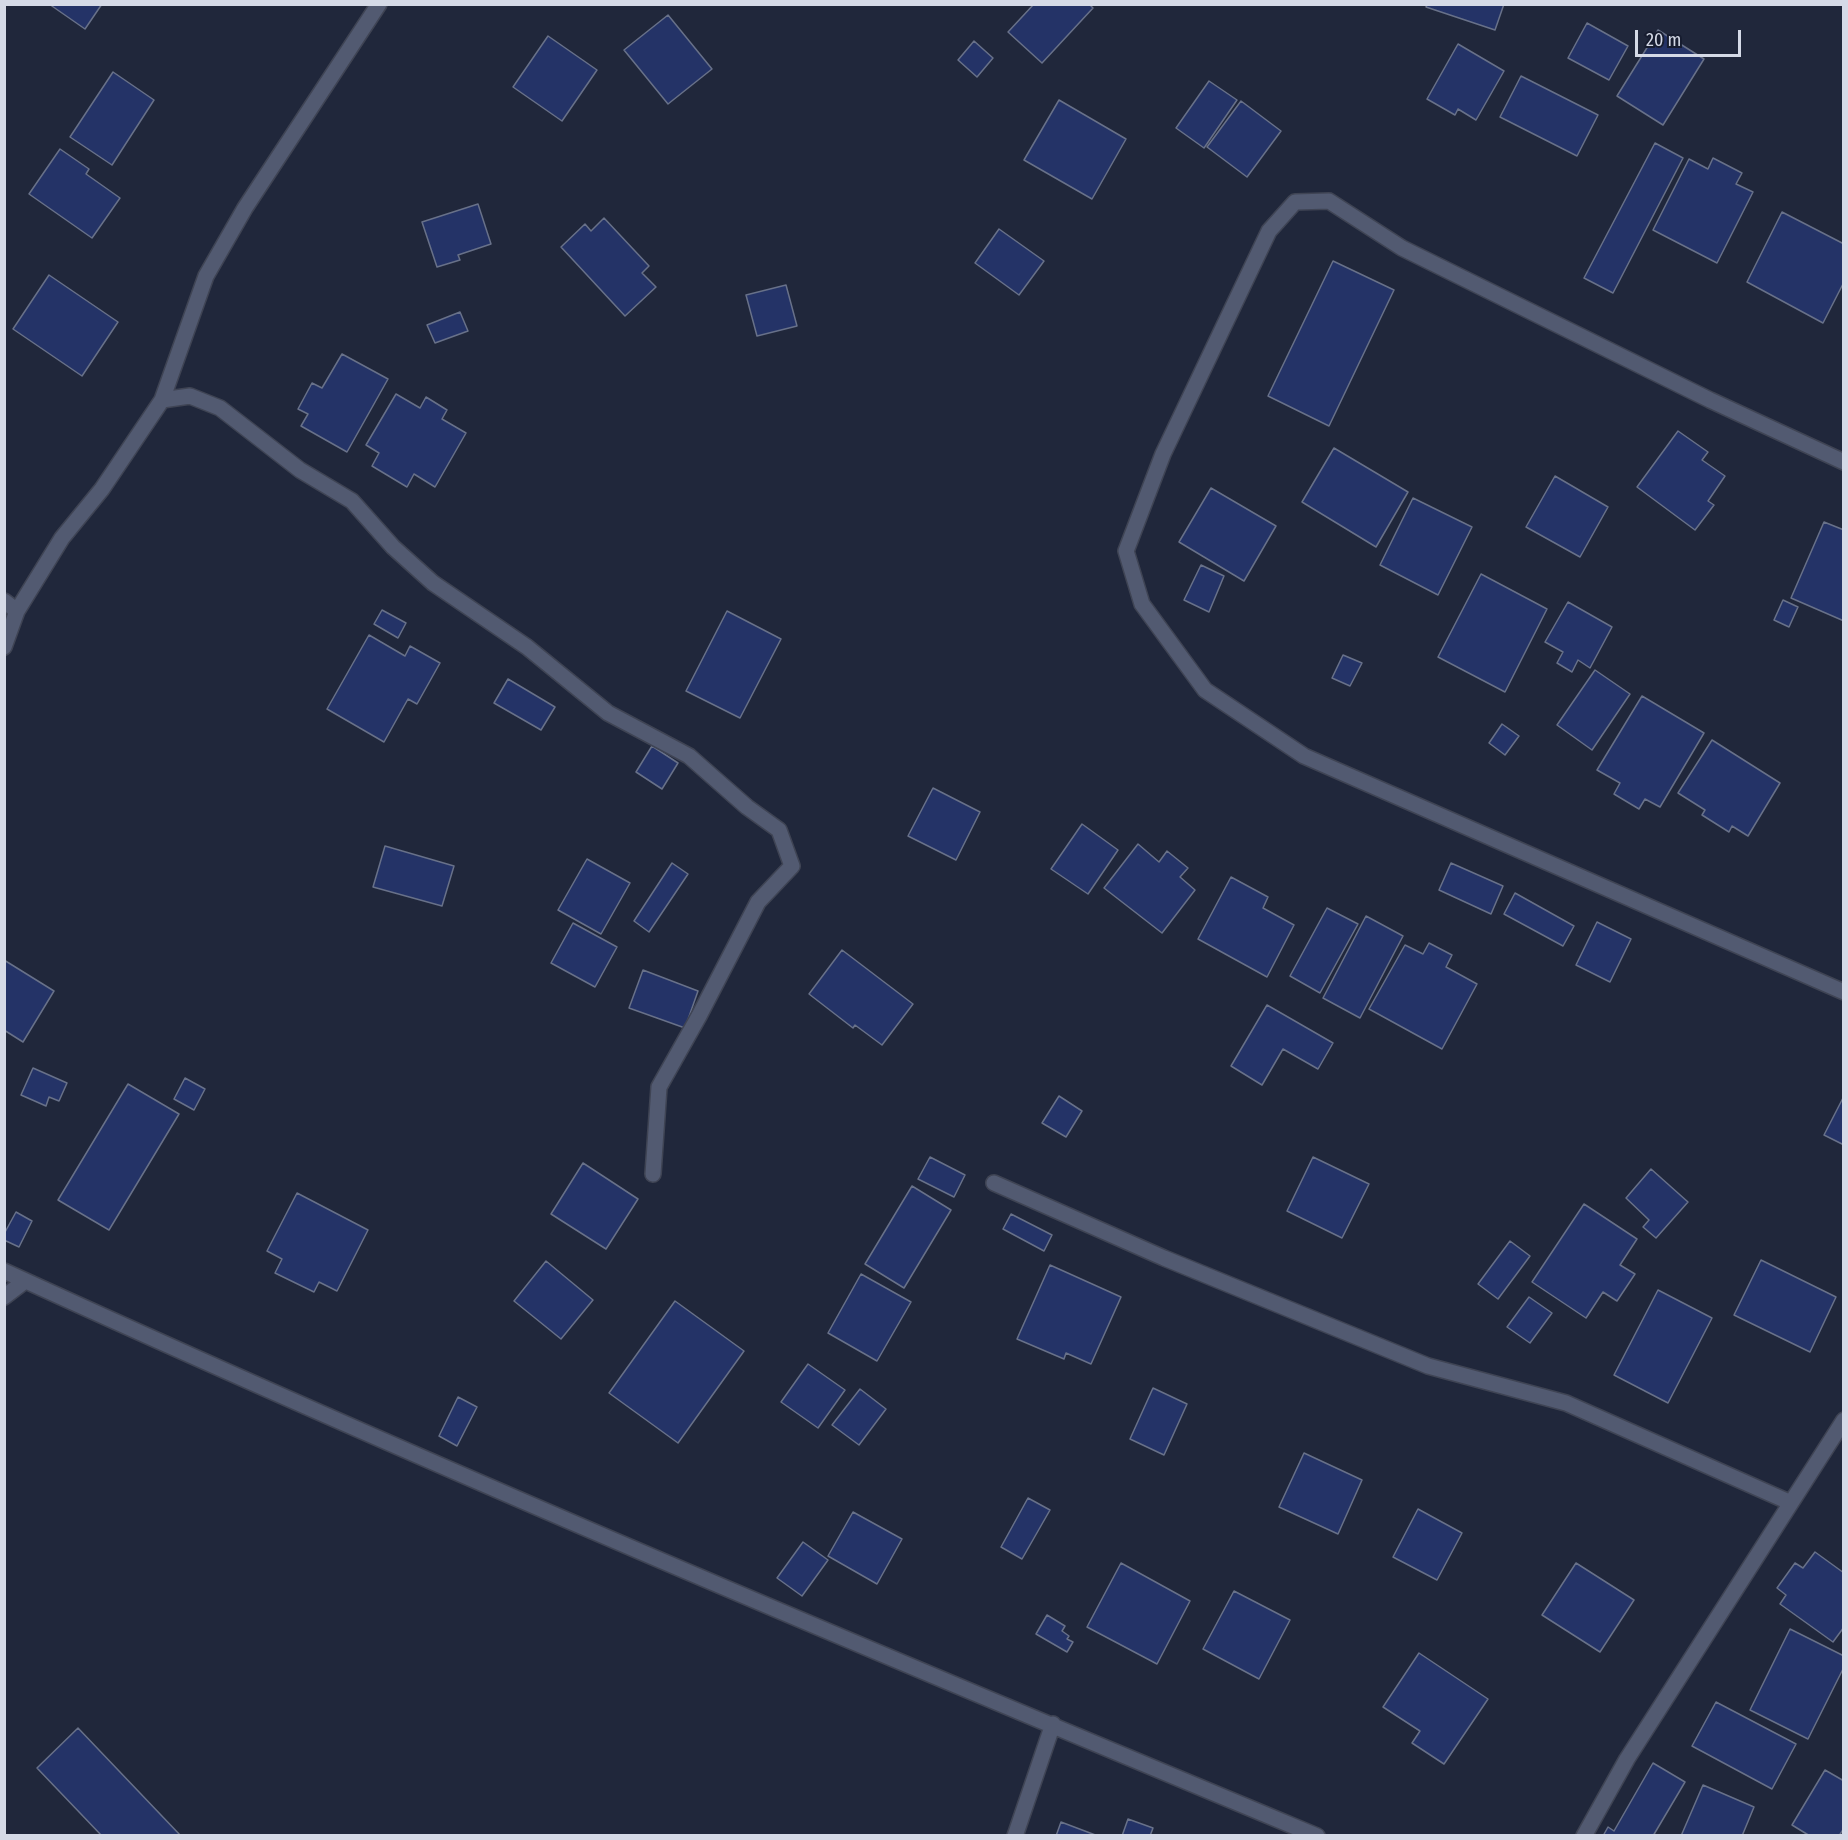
<!DOCTYPE html>
<style>
body{margin:0}
#map{position:relative;width:1848px;height:1840px;overflow:hidden;background:#20273b;font-family:"Fira Sans Condensed",sans-serif}
canvas{display:block}
.frame{position:absolute;inset:0;border:6px solid #d5dae7;pointer-events:none}
.scale{position:absolute;left:1635px;top:30px;width:106px;height:27px;box-sizing:border-box;border:3px solid #d5dae7;border-top:0;padding-left:8px;font-size:18px;line-height:21px;white-space:nowrap;color:#d5dae7;-webkit-text-stroke:4px #171d30;paint-order:stroke}
</style>
<div id="map">
<canvas width="1848" height="1840"></canvas>
<div class="frame"></div>
<div class="scale">20 m</div>
</div>
<script>
const ctx = document.querySelector('canvas').getContext('2d');
ctx.lineJoin = 'round';
function fillPath(path, color) {
  ctx.fillStyle = color;
  ctx.fill(path, 'evenodd');
}
function strokePath(path, color, width, dash) {
  ctx.strokeStyle = color;
  ctx.lineWidth = width;
  ctx.lineCap = dash ? 'butt' : 'round';
  ctx.setLineDash(dash || []);
  ctx.stroke(path);
}
const building = new Path2D(`
 M49 4H102L85 29Z
 M1034 4H1089L1093 8 1042 63 1008 32Z
 M1427 4H1504L1495 30 1426 7Z
 M668 15 712 69 668 104 624 50Z
 M1587 23 1628 46 1609 80 1568 58Z
 M1658 30 1704 59 1663 125 1617 96Z
 M548 36 597 70 562 121 513 87Z
 M974 41 993 58 977 77 958 60Z
 M1458 44 1504 71 1476 120 1458 109 1455 115 1427 99Z
 M113 72 154 100 112 165 70 137Z
 M1521 76 1598 115 1577 156 1500 117Z
 M1209 81 1237 100 1204 148 1176 128Z
 M1059 100 1126 139 1092 199 1024 160Z
 M1241 101 1281 131 1247 177 1207 147Z
 M1655 143 1683 158 1613 293 1584 278Z
 M60 149 89 169 86 174 120 198 92 238 29 194Z
 M1713 158 1742 173 1736 184 1753 192 1717 263 1653 230 1689 159 1708 169Z
 M478 204 491 244 458 255 460 260 437 267 422 222Z
 M1782 212 1844 244V282L1823 323 1747 282Z
 M604 218 649 266 642 273 656 287 625 316 561 247 585 224 591 231Z
 M999 229 1044 261 1019 295 975 263Z
 M1333 261 1394 290 1329 426 1268 396Z
 M49 275 118 322 82 376 13 329Z
 M786 285 797 326 757 336 746 295Z
 M460 312 468 331 435 343 427 325Z
 M342 354 388 379 347 452 301 426 308 414 298 409 312 383 322 388Z
 M396 394 420 408 426 397 447 410 442 419 466 433 435 487 414 474 407 487 372 466 379 453 366 445Z
 M1678 431 1708 452 1702 460 1725 476 1708 501 1714 505 1695 530 1637 487Z
 M1334 448 1408 492 1376 547 1302 502Z
 M1555 476 1608 507 1580 557 1526 527Z
 M1211 488 1276 526 1244 581 1179 542Z
 M1413 498 1472 527 1438 595 1380 565Z
 M1824 522 1844 530V621L1791 598Z
 M1201 565 1224 576 1209 612 1184 600Z
 M1481 574 1547 609 1505 692 1438 657Z
 M1783 600 1798 607 1789 627 1774 620Z
 M1568 602 1612 627 1590 668 1578 660 1572 672 1557 663 1563 652 1545 642Z
 M382 610 406 623 398 638 374 624Z
 M727 611 781 639 740 718 686 691Z
 M369 635 405 656 410 646 440 663 417 704 408 699 384 742 327 709Z
 M1343 655 1362 663 1350 686 1332 678Z
 M1595 670 1630 694 1592 750 1557 725Z
 M508 679 555 707 541 730 494 703Z
 M1642 696 1704 733 1660 807 1645 799 1639 809 1614 794 1620 783 1597 770Z
 M1502 724 1519 736 1505 755 1489 743Z
 M1712 740 1780 783 1748 836 1732 826 1729 832 1702 815 1705 810 1678 793Z
 M652 746 678 763 662 789 636 772Z
 M933 788 980 812 956 860 908 836Z
 M1082 824 1118 850 1088 894 1051 869Z
 M1138 844 1159 862 1167 851 1188 868 1180 877 1195 890 1162 933 1104 888Z
 M385 846 454 866 442 906 373 887Z
 M587 859 630 883 601 934 558 910Z
 M672 863 688 874 649 932 634 921Z
 M1451 863 1503 886 1491 914 1439 890Z
 M1231 877 1268 897 1263 908 1294 925 1267 977 1198 939Z
 M1515 893 1574 926 1563 946 1504 914Z
 M1327 908 1358 924 1320 993 1290 976Z
 M1366 916 1403 936 1360 1018 1323 998Z
 M1597 922 1631 939 1610 982 1576 965Z
 M573 923 617 947 595 987 551 963Z
 M1429 943 1452 955 1446 967 1477 984 1442 1049 1369 1009 1405 945 1423 954Z
 M842 950 913 1004 882 1045 855 1025 853 1028 809 994Z
 M4 960 54 991 23 1042 4 1030Z
 M643 970 698 991 685 1028 629 1008Z
 M1267 1005 1333 1043 1318 1069 1283 1049 1262 1085 1231 1066Z
 M33 1068 67 1083 59 1101 49 1097 46 1106 21 1095Z
 M185 1078 205 1089 194 1110 174 1099Z
 M128 1084 179 1114 109 1230 58 1200Z
 M1059 1096 1082 1111 1066 1137 1042 1123Z
 M1844 1096V1145L1824 1135Z
 M930 1157 965 1175 954 1197 918 1179Z
 M1313 1157 1369 1184 1342 1238 1287 1211Z
 M583 1163 638 1199 606 1249 551 1214Z
 M1651 1169 1688 1202 1656 1238 1643 1227 1649 1220 1626 1198Z
 M912 1186 951 1210 904 1288 865 1264Z
 M297 1193 368 1230 337 1291 319 1282 314 1292 275 1273 282 1259 267 1251Z
 M1584 1204 1637 1239 1620 1265 1635 1274 1617 1301 1603 1292 1586 1318 1532 1282Z
 M16 1212 32 1221 19 1247 4 1240V1234Z
 M1011 1214 1052 1235 1044 1251 1003 1229Z
 M1510 1241 1530 1256 1498 1299 1478 1284Z
 M1761 1260 1836 1297 1810 1352 1734 1315Z
 M546 1261 593 1300 561 1339 514 1301Z
 M1050 1265 1121 1297 1091 1364 1066 1353 1064 1359 1017 1339Z
 M861 1274 911 1302 877 1361 828 1333Z
 M1658 1290 1712 1318 1668 1403 1614 1375Z
 M1529 1297 1552 1313 1530 1343 1507 1327Z
 M675 1301 744 1351 678 1443 609 1393Z
 M808 1364 845 1390 818 1428 781 1402Z
 M1153 1388 1187 1404 1164 1455 1130 1439Z
 M860 1389 886 1409 859 1445 832 1425Z
 M458 1397 477 1407 457 1446 439 1436Z
 M1304 1453 1362 1480 1338 1534 1279 1507Z
 M1028 1498 1050 1510 1022 1559 1001 1547Z
 M1418 1509 1462 1533 1437 1580 1393 1557Z
 M853 1512 902 1539 877 1584 828 1556Z
 M803 1542 828 1560 802 1596 777 1578Z
 M1815 1552 1844 1573V1627L1833 1642 1780 1604 1786 1595 1777 1588 1795 1563 1803 1568Z
 M1121 1563 1190 1601 1157 1664 1087 1627Z
 M1576 1563 1634 1600 1600 1652 1542 1615Z
 M1234 1591 1290 1620 1259 1679 1203 1649Z
 M1047 1615 1065 1626 1062 1631 1069 1636 1067 1639 1073 1642 1067 1652 1036 1634Z
 M1790 1629 1844 1656V1667L1808 1739 1750 1710Z
 M1419 1653 1488 1699 1444 1764 1412 1743 1420 1731 1383 1707Z
 M1716 1702 1796 1744 1772 1789 1692 1746Z
 M78 1728 181 1836H102L37 1768Z
 M1653 1763 1685 1782 1653 1836H1603L1608 1827 1614 1831Z
 M1825 1770 1844 1781V1828L1839 1836H1810L1792 1825Z
 M1703 1785 1754 1807 1742 1836H1681Z
 M1128 1819 1153 1828 1150 1836H1122Z
 M1061 1822 1098 1836H1056Z`);
const street = new Path2D(`
 M162 400 190 396 220 408 300 470 352 501 393 547 433 583 527 647 608 713 689 756 747 807 779 830 792 866 758 902 699 1016 659 1087 653 1174
 M1844 462 1710 400 1402 248 1329 201 1295 202 1269 231 1163 454 1126 551 1142 604 1205 690 1304 756 1844 992
 M4 601 17 611
 M4 647 17 611 62 538 102 489 162 400 206 276 245 208 379 4
 M994 1183 1164 1258 1428 1366 1566 1403 1789 1502
 M4 1271C437 1469 877 1653 1317 1836
 M4 1297 25 1281
 M1015 1836 1053 1724
 M1584 1836 1627 1759 1844 1420`);
fillPath(building, '#243367');
strokePath(building, '#687189', 1.5);
strokePath(street, '#3f4454', 18);
strokePath(street, '#525a71', 15);
</script>
